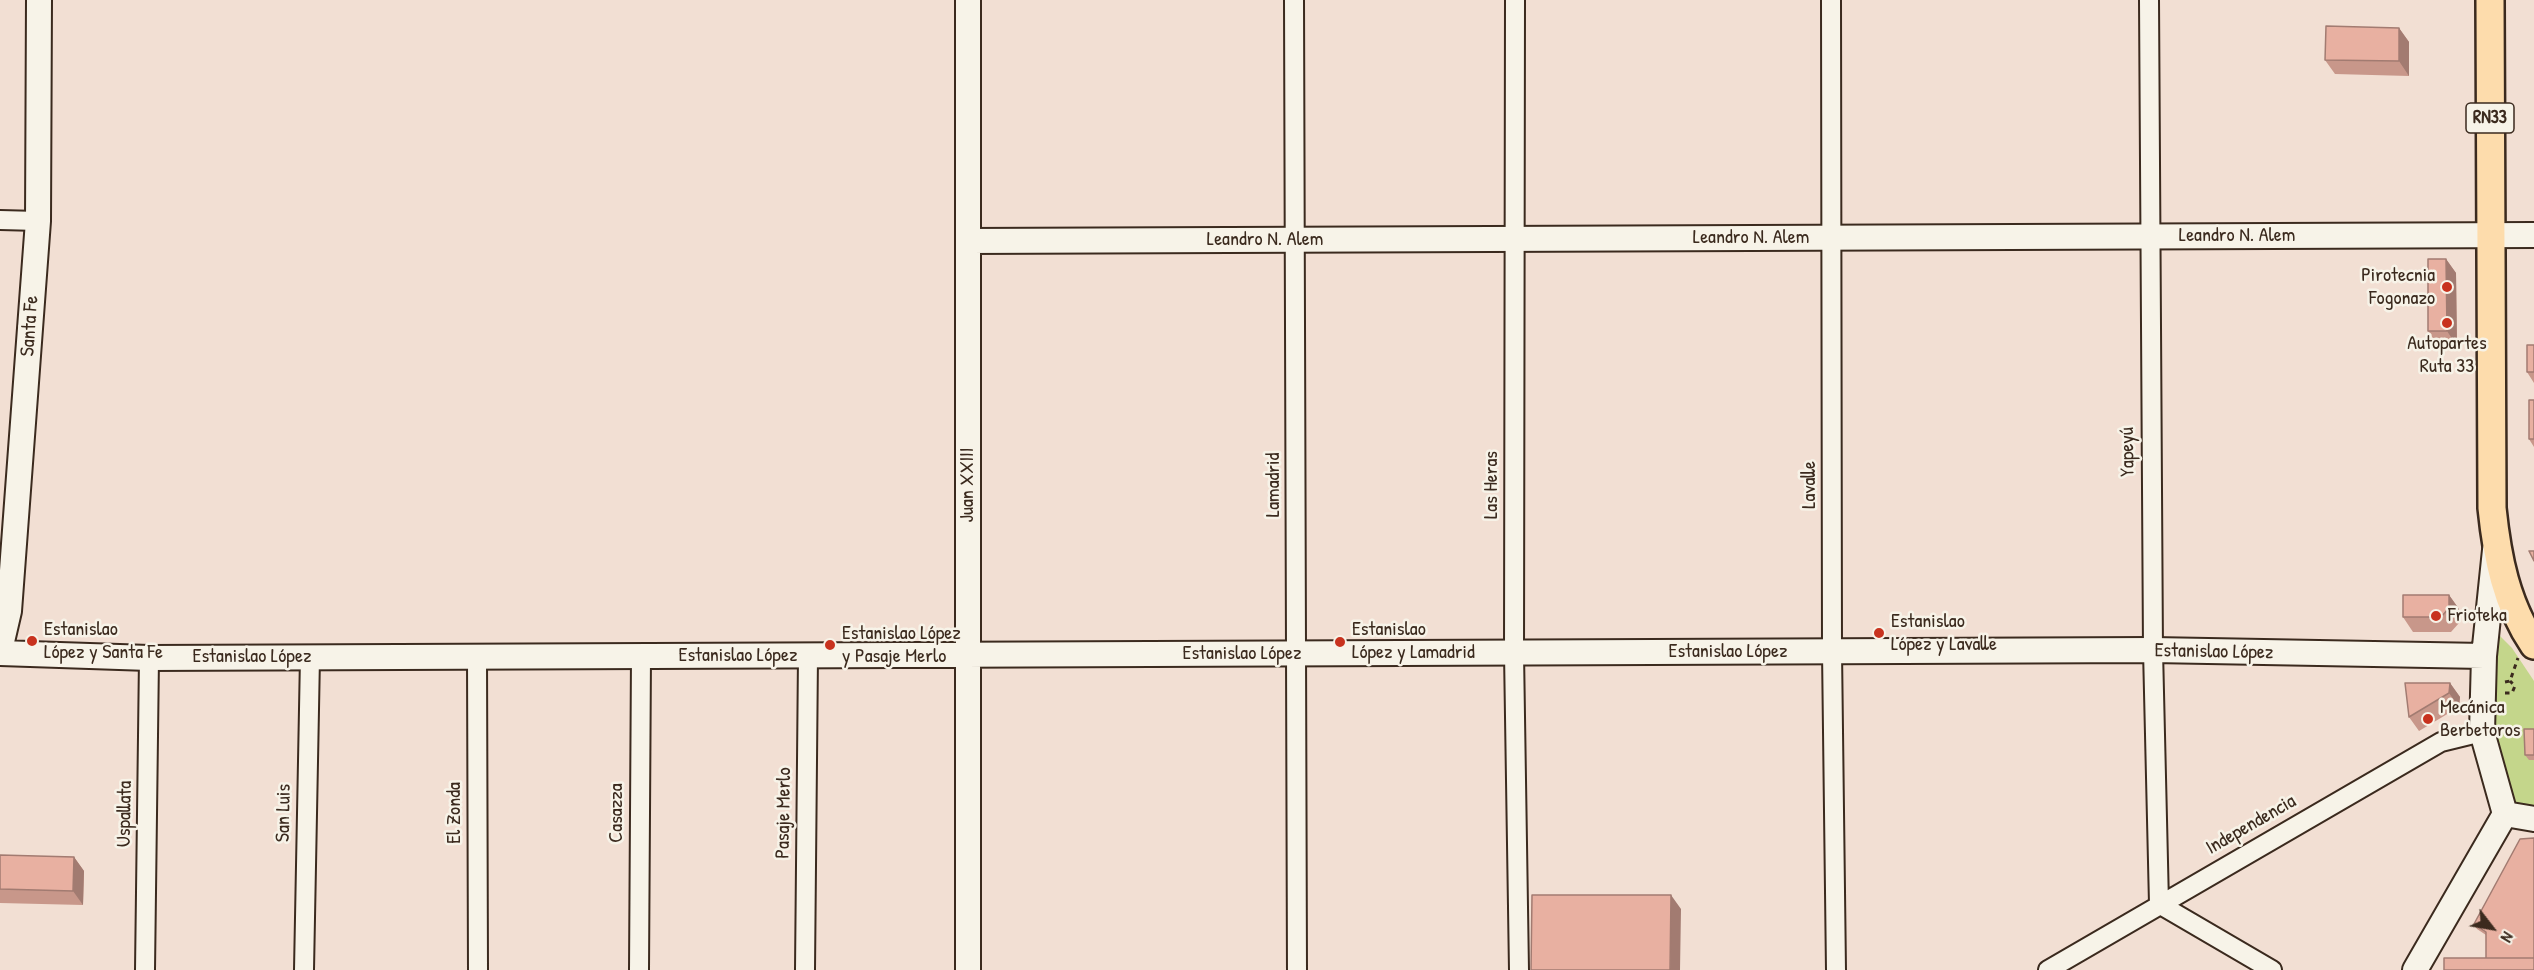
<!DOCTYPE html>
<meta charset="utf-8">
<style>
body{margin:0}
#map{position:relative;width:2534px;height:970px;overflow:hidden;background:#f2dfd3;font-family:"Patrick Hand",sans-serif}
canvas{display:block}
.north{position:absolute;left:2462px;top:898px;width:60px;height:60px;-webkit-text-stroke:4px #f7f3e8;paint-order:stroke;rotate:121deg;font-size:16px;font-weight:700;line-height:24px;text-align:center;color:#3b2a1e}
.north::after{content:'';display:block;margin:auto;width:21px;height:27px;background:#3b2a1e;clip-path:polygon(50% 0,100% 100%,50% 72%,0 100%)}
</style>
<div id="map">
<canvas width="2534" height="970"></canvas>
<div class="north">N</div>
</div>
<script>
const ctx = document.querySelector('canvas').getContext('2d');
ctx.lineJoin = 'round';
function fillPath(path, color) {
  ctx.fillStyle = color;
  ctx.fill(path, 'evenodd');
}
function strokePath(path, color, width, dash) {
  ctx.strokeStyle = color;
  ctx.lineWidth = width;
  ctx.lineCap = dash ? 'butt' : 'round';
  ctx.setLineDash(dash || []);
  ctx.stroke(path);
}
function write(font, color, halo, rows, align = 'center') {
  ctx.font = font + ' "Patrick Hand",sans-serif';
  ctx.lineWidth = 5;
  ctx.setLineDash([]);
  ctx.textBaseline = 'middle';
  ctx.strokeStyle = halo;
  ctx.fillStyle = color;
  for (const [text, x, y, turn = 0] of rows) {
    ctx.save();
    ctx.translate(x, y);
    ctx.rotate((+turn || 0) * Math.PI / 180);
    ctx.textAlign = isNaN(turn) ? turn : align;
    if (halo) ctx.strokeText(text, 0, 0);
    ctx.fillText(text, 0, 0);
    ctx.restore();
  }
}
const green = new Path2D(`
 M2500 636 2512 648 2534 681V813L2511 803 2491 742 2496 637Z`);
const path = new Path2D(`
 M2505 682 2510 681 2518 658
 M2505 693H2512L2515 686 2510 681`);
const street = new Path2D(`
 M1294 0 1297 970
 M1515 0 1514 653 1519 970
 M1831 0 1832 651 1836 970
 M2149 0 2153 650 2159 904
 M0 220 38 221
 M477 657 478 970
 M2159 904 2272 970
 M145 970 149 658
 M304 970 310 657
 M639 970 641 656
 M805 970 808 656
 M2048 970 2441 742 2482 732`);
const secondary = new Path2D(`
 M968 241 2534 235
 M2495 550 2484 656 2482 732 2505 814
 M0 650 9 611 38 221 39 0
 M0 653 149 658 2153 650 2484 656
 M2505 814 2534 819
 M968 970V0
 M2415 970 2505 814`);
const primary = new Path2D(`
 M2490 0 2492 508C2497 557 2506 604 2534 645`);
const wall = new Path2D(`
 M2399 28 2409 42V76L2335 74 2325 60Z
 M2446 259 2456 273 2457 346H2438L2428 331Z
 M2534 345V383L2527 372Z
 M2534 400V447L2529 439Z
 M2449 595 2459 609V623L2451 632H2413L2403 617Z
 M2450 683 2460 697 2459 707 2419 731 2409 717Z
 M2534 729V760H2529L2525 755Z
 M2534 838 2486 958V935L2477 929 2474 924Z
 M0 855 74 857 84 871 83 905 0 903Z`);
const shadedWall = new Path2D(`
 M2399 28 2409 42V76L2399 61Z
 M2446 259 2456 273 2457 346 2447 331Z
 M2449 595 2459 609V623L2449 608Z
 M2450 683 2460 697 2459 707 2449 693Z
 M74 857 84 871 83 905 73 891Z
 M1671 895 1681 909 1680 970H1670Z`);
const building = new Path2D(`
 M2326 26 2399 28V61L2325 60Z
 M2428 259H2446L2447 331H2428Z
 M2527 345H2534V372H2527Z
 M2529 400H2534V439H2529Z
 M2529 551H2534V561Z
 M2403 595H2449V608L2441 617H2403Z
 M2405 683H2450L2449 693 2409 717Z
 M2524 729H2534V755H2525Z
 M2534 838V958H2486V932L2474 924 2520 839Z
 M0 855 74 857 73 891 0 889Z
 M1532 895H1671L1670 970H1531Z
 M2444 958H2534V970H2444Z`);
const markers = [
 [2447,287,6,"#c8321e"],
 [2447,323,6,"#c8321e"],
 [2436,616,6,"#c8321e"],
 [1879,633,6,"#c8321e"],
 [32,641,6,"#c8321e"],
 [1340,642,6,"#c8321e"],
 [830,645,6,"#c8321e"],
 [2428,719,6,"#c8321e"]
];
const shields = [
 [2490,118,48]
];
const shieldNames = [
 ["RN33",2490,118]
];
const streetNames = [
 ["Leandro N. Alem",2237,236],
 ["Leandro N. Alem",1751,238],
 ["Leandro N. Alem",1265,240],
 ["Santa Fe",30,326,-86],
 ["Yapeyú",2128,452,-91],
 ["Juan XXIII",968,485,-90],
 ["Lamadrid",1274,485,-90],
 ["Las Heras",1492,485,-90],
 ["Lavalle",1810,485,-90],
 ["Estanislao López",1728,652],
 ["Estanislao López",2214,652,1],
 ["Estanislao López",1242,654],
 ["Estanislao López",738,656],
 ["Estanislao López",252,657],
 ["San Luis",284,813,-89],
 ["El Zonda",455,813,-90],
 ["Casazza",617,813,-90],
 ["Pasaje Merlo",784,813,-89],
 ["Uspallata",125,814,-89],
 ["Independencia",2251,825,-30]
];
const poiNames = [
 ["Pirotecnia",2435,276,"right"],
 ["Fogonazo",2435,299,"right"],
 ["Autopartes",2447,344,"center"],
 ["Ruta 33",2447,367,"center"],
 ["Frioteka",2448,616],
 ["Estanislao",1891,622],
 ["López y Lavalle",1891,645],
 ["Estanislao",44,630],
 ["López y Santa Fe",44,653],
 ["Estanislao",1352,630],
 ["López y Lamadrid",1352,653],
 ["Estanislao López",842,634],
 ["y Pasaje Merlo",842,657],
 ["Mecánica",2440,708],
 ["Berbetoros",2440,731]
];
fillPath(green, '#c4d68b');
strokePath(street, '#3b2a1e', 22);
strokePath(secondary, '#3b2a1e', 28);
strokePath(primary, '#3b2a1e', 32);
strokePath(path, '#3b2a1e', 3, [4.5, 4.5]);
strokePath(street, '#f7f3e8', 18);
strokePath(secondary, '#f7f3e8', 24);
strokePath(primary, '#fddcac', 27);
fillPath(wall, '#c8978a');
fillPath(shadedWall, '#a27b71');
fillPath(building, '#e8b0a1');
strokePath(building, '#a27b71', 1.5);
for (const [x, y, r, color] of markers) {
  const dot = new Path2D();
  dot.arc(x, y, r, 0, 2 * Math.PI);
  ctx.fillStyle = color;
  ctx.fill(dot);
  strokePath(dot, '#f7f3e8', 2);
}
for (const [x, y, w] of shields) {
  const box = new Path2D();
  box.roundRect(x - w / 2, y - 15, w, 30, 4.5);
  ctx.fillStyle = '#f7f3e8';
  ctx.fill(box);
  strokePath(box, '#3b2a1e', 1.5);
}
write('bold 18px', '#3b2a1e', null, shieldNames);
write('20px', '#3b2a1e', '#f7f3e8', streetNames);
write('20px', '#3b2a1e', '#f7f3e8', poiNames, 'left');
</script>
